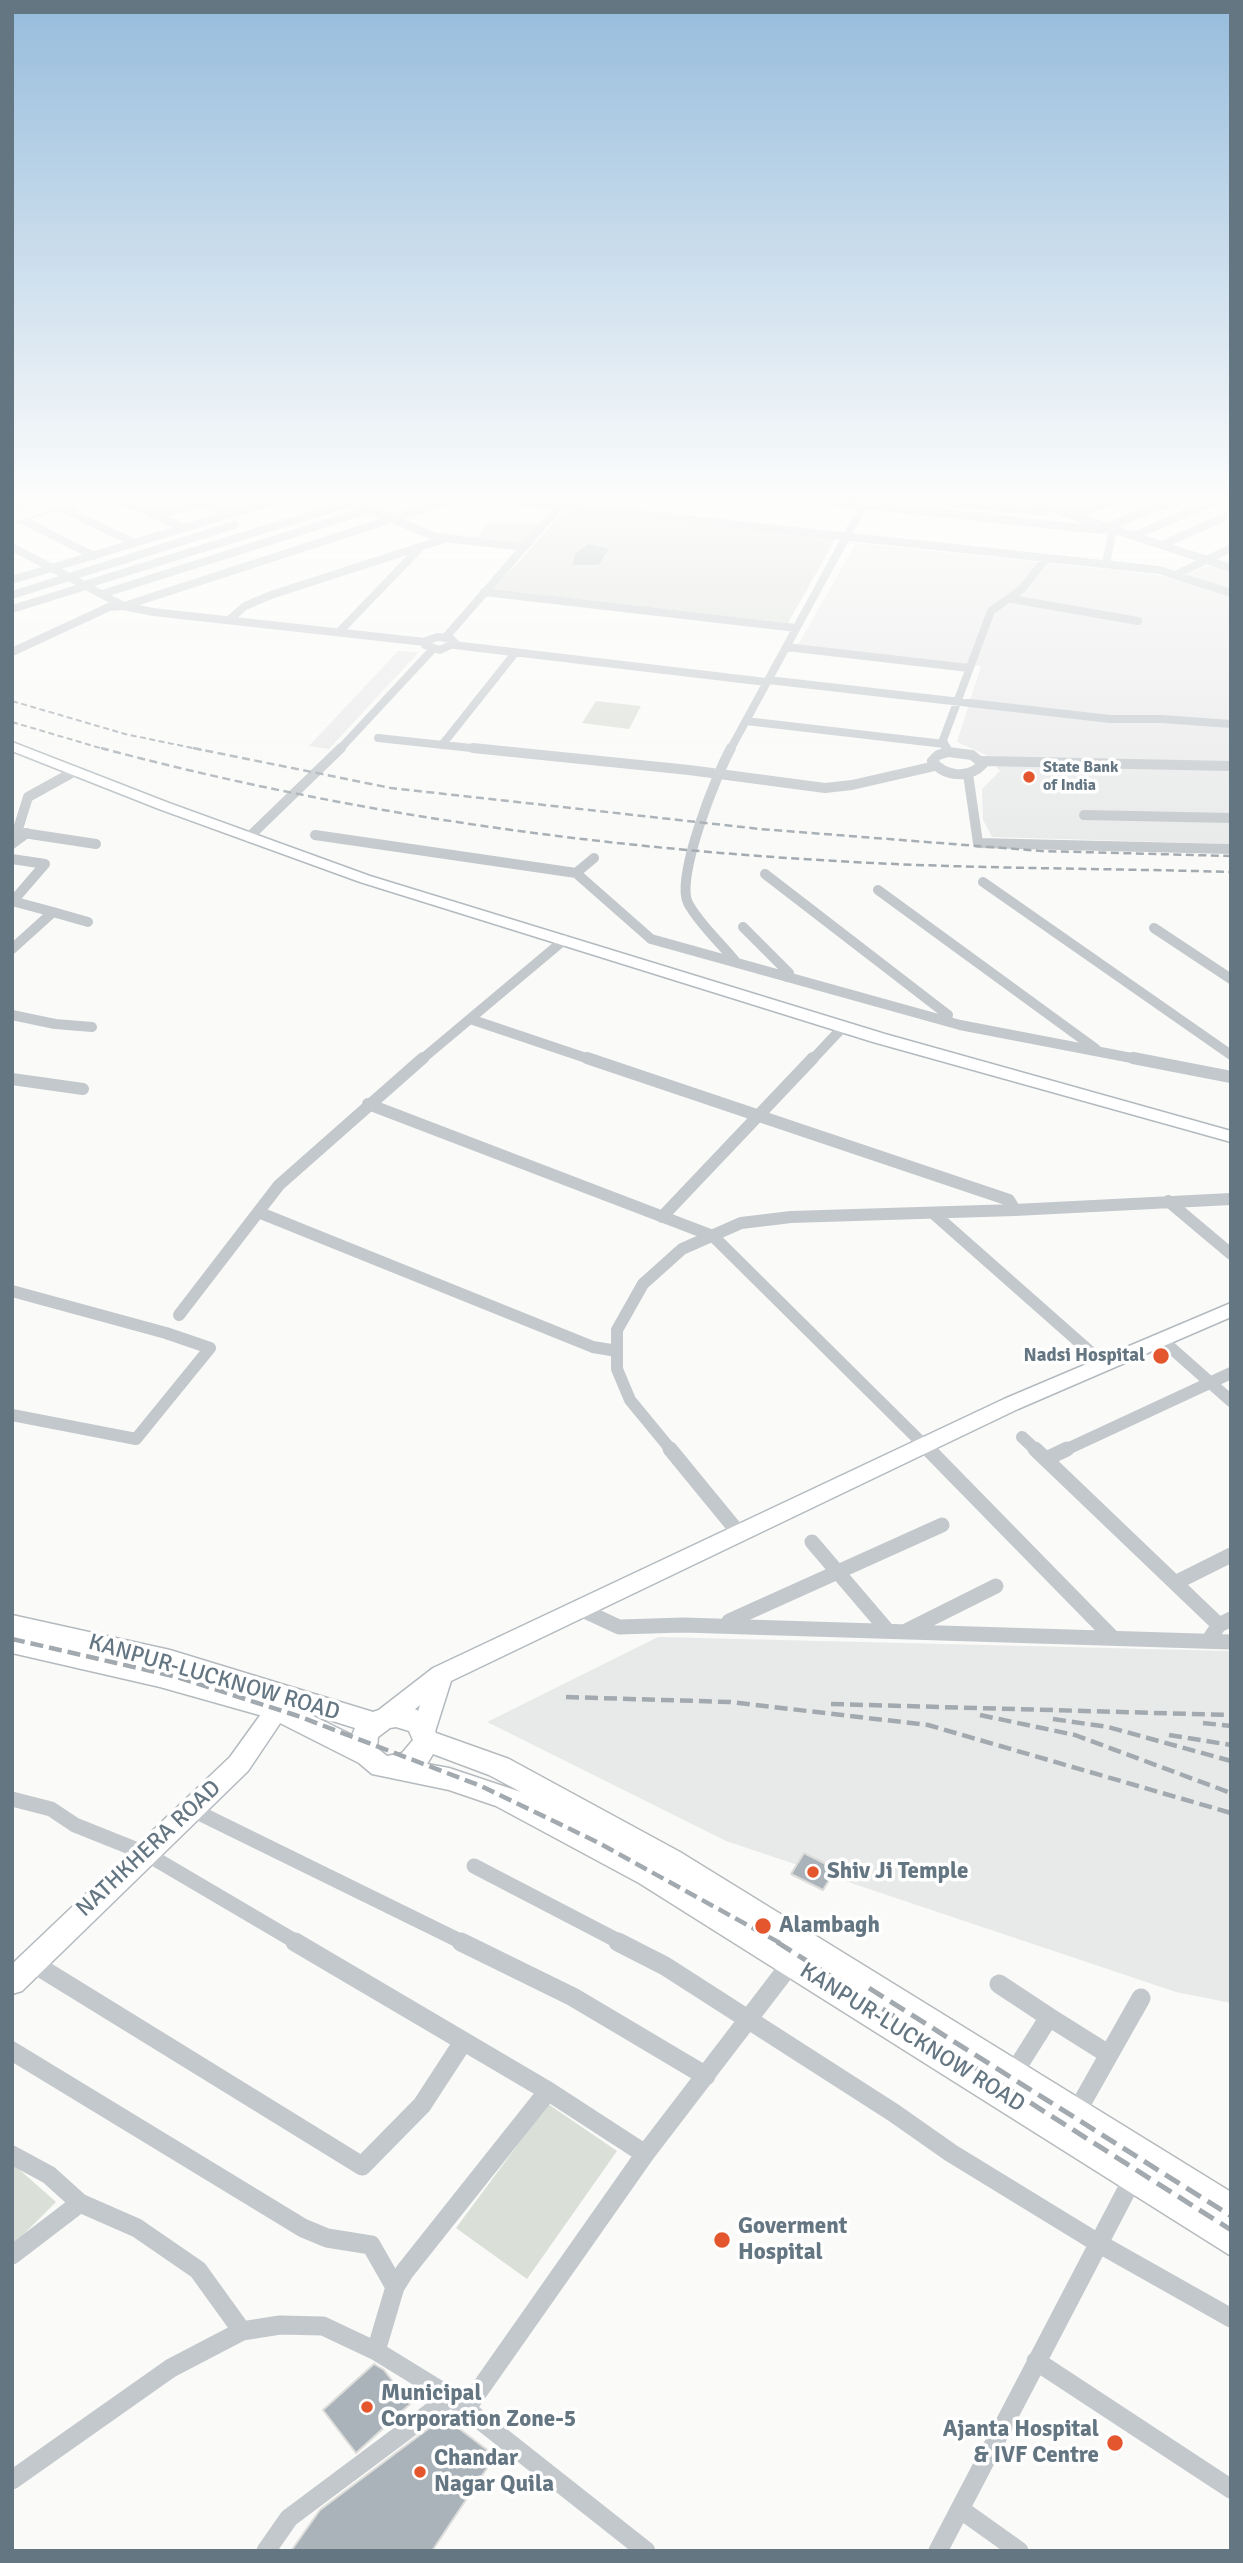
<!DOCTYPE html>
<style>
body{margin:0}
#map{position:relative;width:1243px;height:2563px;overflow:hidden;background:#fafaf8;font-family:Signika,sans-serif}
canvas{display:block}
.frame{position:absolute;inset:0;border:14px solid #657683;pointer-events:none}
</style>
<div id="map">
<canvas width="1243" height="2563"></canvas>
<div class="frame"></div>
</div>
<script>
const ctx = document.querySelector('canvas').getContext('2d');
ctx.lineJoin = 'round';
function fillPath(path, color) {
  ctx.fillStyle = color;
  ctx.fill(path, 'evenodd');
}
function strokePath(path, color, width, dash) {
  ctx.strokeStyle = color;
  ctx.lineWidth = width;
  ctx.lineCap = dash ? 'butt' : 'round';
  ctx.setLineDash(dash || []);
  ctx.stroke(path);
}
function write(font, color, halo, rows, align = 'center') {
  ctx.font = font + ' Signika,sans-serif';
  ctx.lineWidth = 7;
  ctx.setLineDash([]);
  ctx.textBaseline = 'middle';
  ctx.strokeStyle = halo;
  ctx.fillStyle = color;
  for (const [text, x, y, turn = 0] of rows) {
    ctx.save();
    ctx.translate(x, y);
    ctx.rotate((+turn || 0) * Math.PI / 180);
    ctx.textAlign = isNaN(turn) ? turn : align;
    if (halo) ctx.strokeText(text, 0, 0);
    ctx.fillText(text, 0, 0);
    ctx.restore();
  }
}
const built = new Path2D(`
 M856 543 1152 574 1174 579 1218 562 1231 566V844L992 837 983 820 982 789 1000 771 986 755 957 742 981 666 798 645Z
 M398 651 419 652 329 749 309 746Z
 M658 1637 1231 1651V2003L1176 1992 726 1841 487 1722Z`);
const green = new Path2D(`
 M564 511 836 538 788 623 491 589 518 563Z
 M488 524H538L525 543 477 537Z
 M596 701 641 706 629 729 582 723Z
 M548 2104 617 2151 527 2279 456 2228Z
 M12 2163 56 2202 12 2246Z`);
const building = new Path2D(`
 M588 543 611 548 599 566H571L574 553Z
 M804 1853 836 1869 823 1890 791 1874Z
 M374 2364 384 2370 410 2404 356 2453 323 2410Z
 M444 2417 495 2456 432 2551H291L320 2510Z`);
const streetFar4 = new Path2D(`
 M126 502 184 528
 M201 502 230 514
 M524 502 1159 570 1231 593
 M832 502 1101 530 1169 502
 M946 502 1044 512
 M1031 502 1231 568
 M360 506 436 537 524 547
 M64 509 134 543
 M156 516 202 503
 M1073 516 1107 502
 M24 521 94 556
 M1134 536 1212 502
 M1162 545 1231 514
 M12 547 124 606 153 612 425 642
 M1106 564 1112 533 1109 528
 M1175 575 1231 548
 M12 580 270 502
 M84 585 350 503
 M484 592 796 628
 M102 594 368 510
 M12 595 234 525
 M1012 599 1138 621
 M12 609 86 586
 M229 620 245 606 271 595 444 539
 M339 632 418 550 415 548
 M437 637 450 638 455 643 440 650 425 645 426 641Z
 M445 638 560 506
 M454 645 766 682
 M786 647 969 668
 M12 652 109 607 124 606 444 502
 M768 680 1110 719H1162L1231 724
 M746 721 944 744
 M378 738 490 750
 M442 745 515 653
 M339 750 433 649
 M730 750 863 506
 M947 750 943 740 991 611 1022 589 1046 558`);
const streetFar3 = new Path2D(`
 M473 748 689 770 825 788 852 785 935 766
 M731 748C717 773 675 878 688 903 699 924 721 943 736 962
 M946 748 948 752
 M948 752 972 755 983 764C969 779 945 777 932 761L938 755Z
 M982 761 1231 766
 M75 771 28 797 17 832 96 844
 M968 774 978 843 1231 849
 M1084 815 1231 818
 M315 835 576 873 651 939 960 1025 1142 1060
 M249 837 341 748
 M12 844 27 833
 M12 859 45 864 13 901
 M576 873 594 858
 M765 874 948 1015 946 1021
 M983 882 1231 1055
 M878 890 1096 1049
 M12 901 53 912
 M743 927 789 973 787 977
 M1154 928 1231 979
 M12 949 53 912 88 922
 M12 1015 55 1024 92 1027
 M470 1019 592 1060
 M421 1060 564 940
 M812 1060 843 1027`);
const streetFar2 = new Path2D(`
 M587 1058 1009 1200 1015 1210
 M1133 1058 1231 1077
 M12 1079 83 1089
 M368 1104 713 1236 930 1451
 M1168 1201 1231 1254
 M258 1212 593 1347 617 1351
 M933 1213 1104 1364
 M662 1217 813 1058
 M12 1291 166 1333 210 1348 136 1439 12 1415
 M179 1315 279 1185 423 1058
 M1161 1339 1231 1401
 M1022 1437 1037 1451
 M672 1451 630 1400 617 1369V1330L643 1284 682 1249 741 1223 791 1217 1015 1210 1231 1199
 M1063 1451 1231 1373`);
const streetFar1 = new Path2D(`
 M670 1449 738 1532
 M928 1449 1113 1638
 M1035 1449 1219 1625
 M1046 1459 1067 1449
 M812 1542 888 1631
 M1175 1583 1231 1555
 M578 1608 619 1627 683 1625 1231 1642
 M727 1626 729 1621 942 1525
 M906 1631 996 1586
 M1208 1641 1219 1625 1231 1619
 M12 1799 51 1809 75 1825 145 1853 298 1943
 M193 1810 464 1943
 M474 1866 622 1943`);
const street = new Path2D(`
 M295 1942 548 2091 645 2154
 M461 1942 573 1997 706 2076
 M618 1942 665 1966 894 2113 951 2153 1098 2243 1231 2318
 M31 1962 362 2166 422 2105 463 2042
 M999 1984 1049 2017
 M12 2051 303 2228 327 2238 371 2245 395 2287
 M1013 2074 1049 2017 1108 2054
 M1076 2113 1141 1998
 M12 2155 49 2175 80 2203 137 2228 198 2270 242 2331
 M12 2255 80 2203
 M376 2351 395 2287 405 2271 548 2091
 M1036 2361 1231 2489
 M466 2409 645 2154 792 1962
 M12 2480 171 2368 242 2331 280 2325 323 2326 376 2351 451 2397 646 2551
 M960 2509 1019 2551
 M266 2551 289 2518 451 2397
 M938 2551 1134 2176`);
const secondary = new Path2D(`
 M12 502H27L12 508Z
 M60 502H78L12 523V517Z
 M12 742 169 803 370 876 885 1034 1231 1131V1142L873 1042 360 882 159 809 12 751Z
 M1231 1303V1317L1018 1409 451 1681 433 1738 424 1741 415 1738 412 1731 420 1705C408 1715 397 1728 380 1723L377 1716 380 1709 433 1668 1004 1399Z
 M277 1700 285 1703 289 1710 248 1771 22 1991 12 1994V1964L230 1757 269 1703Z`);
const primary = new Path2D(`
 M12 1615 170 1650 373 1712C400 1702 423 1703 436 1733L509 1759 680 1852 1231 2192V2256L639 1883 496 1806 449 1790 372 1774 359 1763 270 1718 160 1687 12 1653ZM307 1713 355 1728 352 1735ZM396 1727 409 1731 413 1740 402 1753 387 1756 377 1748 378 1737 390 1728ZM433 1754 489 1775 521 1792 449 1768 427 1764Z`);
const highway = new Path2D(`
 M44 502H66L12 520V512Z`);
const railFar3 = new Path2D(`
 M12 701 125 734 202 750
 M12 722 107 750`);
const railFar2 = new Path2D(`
 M101 748C340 812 588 847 836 861 967 869 1099 868 1231 872
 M193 748 391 788 760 829 1042 851 1231 856`);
const railFar1 = new Path2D(`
 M12 1639 177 1677 298 1716 481 1786 597 1842 780 1943
 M566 1697 730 1702 928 1725 1231 1813
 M831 1704 1231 1715
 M980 1715 1075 1735 1231 1793
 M1053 1719 1108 1727 1231 1761
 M1203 1723 1231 1726
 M1169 1735 1231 1745`);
const rail = new Path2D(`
 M777 1942 1231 2230
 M869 1988 1231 2216`);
const markers = [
 [1029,777,7,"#e4572e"],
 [1161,1356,9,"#e4572e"],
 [813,1872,7,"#e4572e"],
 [763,1926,9,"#e4572e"],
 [722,2240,9,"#e4572e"],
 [367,2407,7,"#e4572e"],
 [1115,2443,9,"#e4572e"],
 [420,2472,7,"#e4572e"]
];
const farPoinames = [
 ["State Bank",1043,768],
 ["of India",1043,786]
];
const poiNames = [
 ["Nadsi Hospital",1145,1356]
];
const nearStreetnames = [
 ["KANPUR-LUCKNOW ROAD",214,1678,16],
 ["NATHKHERA ROAD",149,1849,-43],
 ["KANPUR-LUCKNOW ROAD",912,2038,32]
];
const nearPoinames = [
 ["Shiv Ji Temple",827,1872],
 ["Alambagh",779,1926],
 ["Goverment",738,2227],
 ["Hospital",738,2253],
 ["Municipal",381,2394],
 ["Corporation Zone-5",381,2420],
 ["Ajanta Hospital",1099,2430,"right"],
 ["& IVF Centre",1099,2456,"right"],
 ["Chandar",434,2459],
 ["Nagar Quila",434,2485]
];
fillPath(built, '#e8e9e9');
fillPath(green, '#dadfd7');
fillPath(building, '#aab3b9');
strokePath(building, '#dcdcda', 2);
strokePath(secondary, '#b3babf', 3);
strokePath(primary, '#b5babe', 3);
strokePath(highway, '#b4b9bd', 3);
strokePath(streetFar4, '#c3c8cc', 8);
strokePath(streetFar3, '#c3c8cc', 10);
strokePath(streetFar2, '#c3c8cc', 12);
strokePath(streetFar1, '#c3c8cc', 15);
strokePath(street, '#c3c8cc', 19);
fillPath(secondary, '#fff');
fillPath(primary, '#fff');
fillPath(highway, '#fff');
strokePath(railFar3, '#a2aab0', 2, [6, 3.5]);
strokePath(railFar2, '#a2aab0', 2.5, [8, 4.5]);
strokePath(railFar1, '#a2aab0', 4.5, [13, 6]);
strokePath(rail, '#a2aab0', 5, [17, 8]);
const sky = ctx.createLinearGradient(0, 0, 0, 861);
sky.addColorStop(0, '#96bcdc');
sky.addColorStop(0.58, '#fdfdfc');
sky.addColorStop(1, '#fdfdfc00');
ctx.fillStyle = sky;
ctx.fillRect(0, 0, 1243, 861);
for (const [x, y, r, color] of markers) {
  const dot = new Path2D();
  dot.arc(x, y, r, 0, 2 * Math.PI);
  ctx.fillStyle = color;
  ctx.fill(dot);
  strokePath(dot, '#fff', 2.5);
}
write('bold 16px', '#657683', '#fff', farPoinames, 'left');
write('bold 19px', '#657683', '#fff', poiNames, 'right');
write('23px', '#657683', '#fff', nearStreetnames);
write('bold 23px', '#657683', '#fff', nearPoinames, 'left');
</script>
